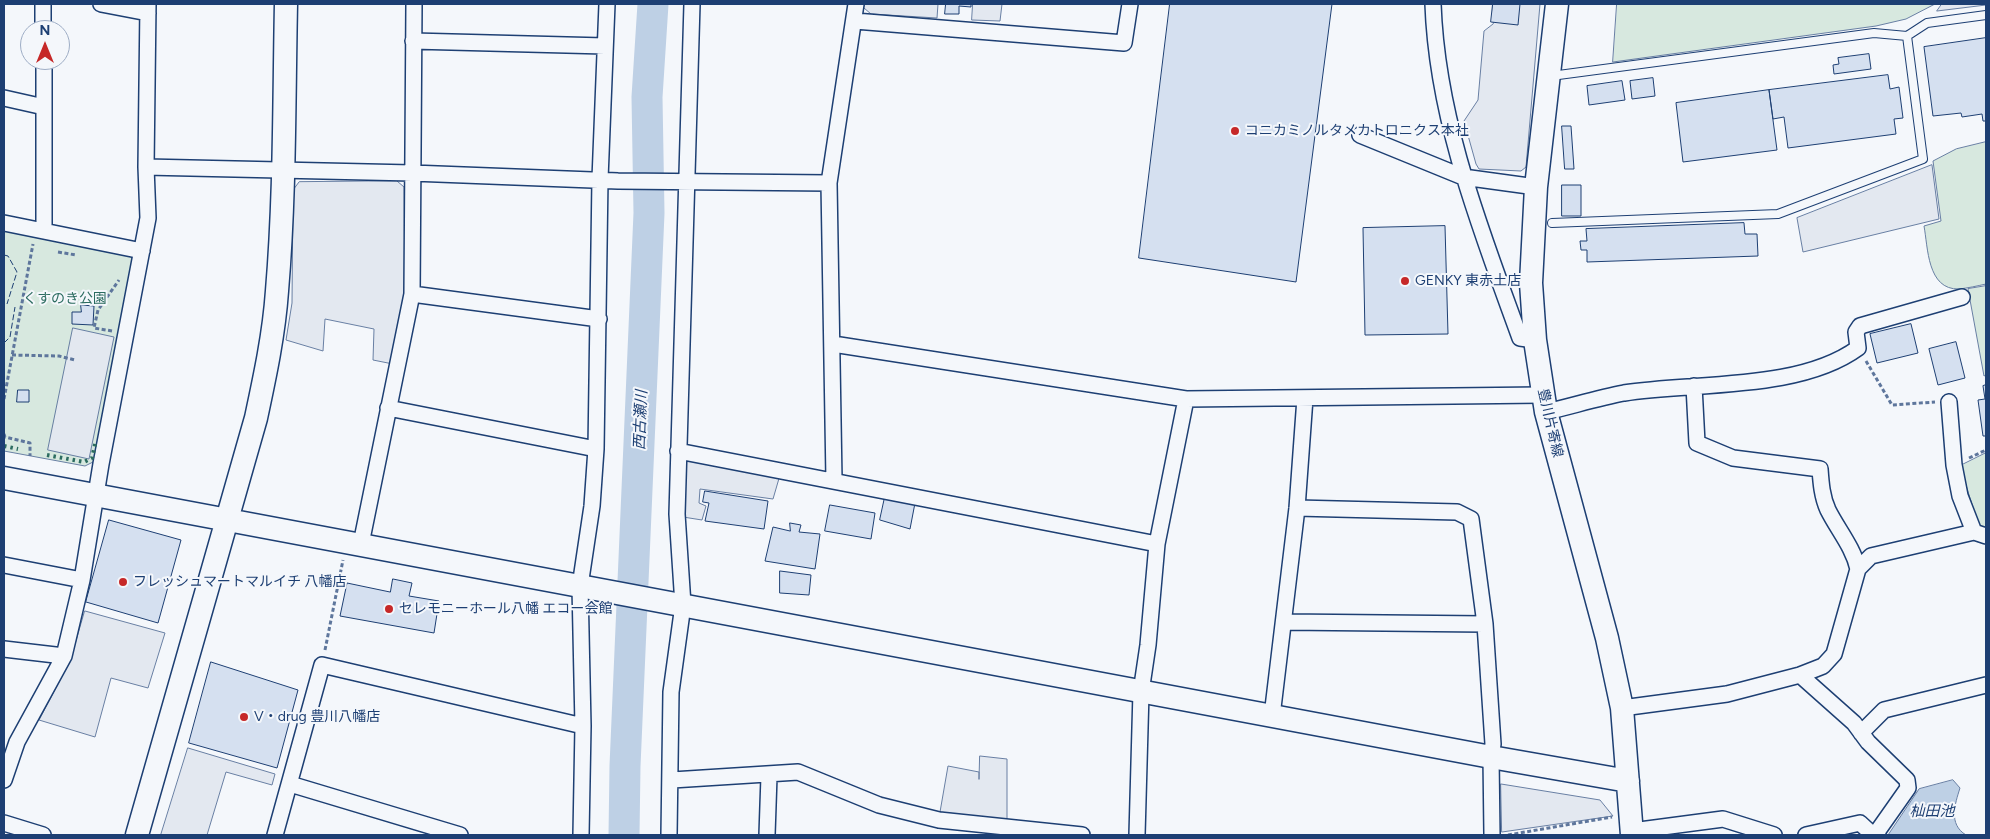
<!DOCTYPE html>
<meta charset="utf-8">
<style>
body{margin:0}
#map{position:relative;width:1990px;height:839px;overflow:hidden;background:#f4f7fb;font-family:Figtree,sans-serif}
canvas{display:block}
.frame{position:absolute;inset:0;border:5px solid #1d3f73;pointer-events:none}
.north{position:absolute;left:20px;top:20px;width:50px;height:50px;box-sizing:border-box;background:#f4f7fb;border:1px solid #9eadc5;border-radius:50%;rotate:0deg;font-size:14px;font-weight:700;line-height:20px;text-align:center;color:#1d3f73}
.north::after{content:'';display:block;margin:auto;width:18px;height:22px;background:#c62828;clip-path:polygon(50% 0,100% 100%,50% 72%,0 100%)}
</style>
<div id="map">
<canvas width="1990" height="839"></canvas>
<div class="frame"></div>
<div class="north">N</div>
</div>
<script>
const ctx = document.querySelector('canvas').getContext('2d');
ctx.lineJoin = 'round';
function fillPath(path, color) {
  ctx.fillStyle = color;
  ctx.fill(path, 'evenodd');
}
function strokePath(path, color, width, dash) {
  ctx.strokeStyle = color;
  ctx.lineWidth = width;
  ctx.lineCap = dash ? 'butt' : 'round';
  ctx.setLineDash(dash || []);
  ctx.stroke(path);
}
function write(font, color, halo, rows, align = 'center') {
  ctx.font = font + ' Figtree,"Noto Sans JP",sans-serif';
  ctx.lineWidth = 4;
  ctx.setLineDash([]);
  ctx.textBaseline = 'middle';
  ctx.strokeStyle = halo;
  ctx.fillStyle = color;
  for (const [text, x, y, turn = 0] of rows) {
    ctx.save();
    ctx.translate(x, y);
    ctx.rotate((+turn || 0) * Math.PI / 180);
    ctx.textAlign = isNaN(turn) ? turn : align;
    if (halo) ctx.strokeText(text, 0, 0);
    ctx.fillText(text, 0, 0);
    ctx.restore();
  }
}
const green = new Path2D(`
 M1617 4H1935L1906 19 1876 26 1613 62Z
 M1986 142V284C1977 286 1968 288 1959 289 1927 290 1928 247 1924 226L1941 221 1933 161 1956 149Z
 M4 224 132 250 136 258 95 461 85 466 4 451Z
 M1986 286V375L1984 376 1968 289Z
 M1986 453V529L1979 527 1960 466Z`);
const parking = new Path2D(`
 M865 4H938L937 18 871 14 864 8Z
 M973 4H1002L1000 21 972 20Z
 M1493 4H1540L1526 167 1521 171 1479 169 1476 164 1464 121 1478 100 1484 31 1493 24Z
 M1942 4H1986V5L1937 11Z
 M1932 165 1939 219 1803 252 1797 218Z
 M397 181 404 187 405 290 393 364 373 360 374 329 325 319 323 351 286 340 292 303 293 190 299 182Z
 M73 328 114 337 89 459 48 450Z
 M683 459 780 475 773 499 700 489 699 503 706 506 702 520 683 517Z
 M85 611 165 633 148 688 111 678 95 737 39 720 70 661Z
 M188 748 275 774 272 785 226 772 207 835H161Z
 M980 756 1007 759V820L940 812 948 766 979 772V779Z
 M1501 784 1600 800 1613 816 1502 832Z`);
const water = new Path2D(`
 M1953 780 1960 788C1955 804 1948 824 1966 835H1888L1919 789Z`);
const river = new Path2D(`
 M624 835 625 766 649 213 647 97 653 4`);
const building = new Path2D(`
 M946 4H971V7L959 6V14H945Z
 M1170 4H1332L1296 282 1139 258Z
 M1493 4H1520L1518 25 1491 22Z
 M1986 38V121H1983L1982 114 1962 117 1961 113 1933 116 1924 47Z
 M1869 54 1871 69 1834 74 1833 65 1839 64 1838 58Z
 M1888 75 1890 89 1899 87 1903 118 1894 119 1896 134 1788 148 1784 117 1773 119 1769 90Z
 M1653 78 1655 96 1632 99 1630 81Z
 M1622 81 1625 100 1589 105 1587 86Z
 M1769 90 1777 150 1683 162 1676 103Z
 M1562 126H1571L1574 169H1565Z
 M1562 185H1581V216H1562Z
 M1744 223 1745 234H1757L1758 256 1587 262V250H1581L1580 241H1587L1586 229Z
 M1445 226 1448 334 1365 335 1363 228Z
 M81 305 94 306 93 325 72 324V312H81Z
 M1911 324 1918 353 1877 363 1870 334Z
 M1956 342 1965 378 1938 385 1929 349Z
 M1986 385V436H1983L1978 400 1985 399 1983 386Z
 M18 390H29V402H17Z
 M705 491 768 501 764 529 705 521 709 503 703 502Z
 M885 497 915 503 910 529 880 520Z
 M830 505 875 513 871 539 825 531Z
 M109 520 181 540 158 623 86 602Z
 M790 523 801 525 799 532 820 534 815 569 765 561 773 527 790 531Z
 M780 571 811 575 809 595 780 593Z
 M393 579 412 583 409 596 439 601 434 633 340 616 347 583 390 592Z
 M211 662 298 690 277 768 189 743Z`);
const path = new Path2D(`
 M58 252 76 255
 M112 331 94 328 98 310 119 280
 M12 355 59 356 75 360
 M1866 361 1892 405 1935 402
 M4 399 33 244
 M4 434 5 437 30 443V456
 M1969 458 1986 450
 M325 650 343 560
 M1508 835 1612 817`);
const lane = new Path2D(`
 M1907 36 1927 23 1986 15
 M1551 76 1874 33 1907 36 1923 159 1778 214 1552 223`);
const street = new Path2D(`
 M43 4V30
 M101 4 148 13
 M1433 4C1437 120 1481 230 1520 338L1535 340
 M855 21 1124 43 1130 4
 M413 41 605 46
 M44 60V231
 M4 98 44 107
 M1360 135 1463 177 1536 187
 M146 167 412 173 618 181 829 183
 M4 223 142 251
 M412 294 599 319
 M833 344 1186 399 1542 395
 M1694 386 1697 443 1733 458 1820 469C1821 483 1822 497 1828 510 1838 530 1853 547 1858 569
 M1949 402 1954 465 1960 496 1974 532
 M388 408 596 449
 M1546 412C1572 406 1598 398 1624 393 1695 382 1799 391 1858 348L1856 332 1860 326 1962 297
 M678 451 1157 544
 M834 480 829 183 856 4
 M1297 508 1457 512 1471 519 1485 624 1493 744 1491 757 1492 835
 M361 544 412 294 414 4
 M4 565 82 580
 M1284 622 1485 624
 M4 649 64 656
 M1800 675 1854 723 1868 742 1907 780 1908 788 1877 832 1878 835
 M1622 708 1727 694 1800 675 1823 666 1834 654 1858 569 1871 556 1974 532 1986 536
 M1272 716 1297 508 1305 398
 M1861 733 1884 710 1986 685
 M4 780 17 742 64 656 82 580 101 464 148 218 146 167 148 4
 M672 780 798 772 879 805 939 820 1082 835
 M290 784 460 835
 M4 823 43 835
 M1632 831 1723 819 1774 835
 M275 835 322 665 583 726
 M581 835 583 726 580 586 592 506 596 449 600 179 607 4
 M669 835 671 692 683 605 677 514 692 4
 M767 835 769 776
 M1137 835 1141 692 1148 645 1157 544 1186 399
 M1806 835 1860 823 1873 835`);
const secondary = new Path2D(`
 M1557 4 1536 187 1531 283 1535 340 1546 412 1607 638 1622 708 1632 835
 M4 478 1491 757 1628 781
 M137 835 256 418C265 376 274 334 277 291 285 196 284 99 286 4`);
const hedge = new Path2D(`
 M4 446 18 449
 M47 455 84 462 92 458 96 440`);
const fence = new Path2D(`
 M4 255 8 256 17 272 7 304
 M4 343 10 337 15 307`);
const markers = [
 [1235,131,5,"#c62828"],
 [1405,281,5,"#c62828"],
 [123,582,5,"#c62828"],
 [389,609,5,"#c62828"],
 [244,717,5,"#c62828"]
];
const poiNames = [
 ["コニカミノルタメカトロニクス本社",1245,131],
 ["GENKY 東赤土店",1415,281],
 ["フレッシュマートマルイチ 八幡店",133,582],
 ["セレモニーホール八幡 エコー会館",399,609],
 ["V・drug 豊川八幡店",254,717]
];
const parkNames = [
 ["くすのき公園",65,299]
];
const streetNames = [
 ["豊川片寄線",1550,423,77]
];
const waterNames = [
 ["西古瀬川",641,420,-88],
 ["杣田池",1932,812]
];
fillPath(green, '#d7e8df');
strokePath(green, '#687fa3', 1);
fillPath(parking, '#e3e8f0');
strokePath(parking, '#687fa3', 1);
fillPath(water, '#bed0e5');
strokePath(water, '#687fa3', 1);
strokePath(river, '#bed0e5', 31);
fillPath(building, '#d5e0f0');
strokePath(building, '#1d3f73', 1);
strokePath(lane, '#1d3f73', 10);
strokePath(street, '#1d3f73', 18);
strokePath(secondary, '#1d3f73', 25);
strokePath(path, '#5e769c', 3, [4, 2.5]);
strokePath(lane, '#f4f7fb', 8);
strokePath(street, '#f4f7fb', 15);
strokePath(secondary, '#f4f7fb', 22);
strokePath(hedge, '#2c6c60', 4, [2.5, 4]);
strokePath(fence, '#1d3f73', 1, [6, 2.5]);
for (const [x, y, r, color] of markers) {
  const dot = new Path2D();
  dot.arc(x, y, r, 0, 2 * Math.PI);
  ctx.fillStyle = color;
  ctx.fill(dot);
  strokePath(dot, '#f4f7fb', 2);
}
write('14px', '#1d3f73', '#f4f7fb', poiNames, 'left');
write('14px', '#2c6c60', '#f4f7fb', parkNames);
write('14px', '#1d3f73', '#f4f7fb', streetNames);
write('italic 15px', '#1d3f73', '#f4f7fb', waterNames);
</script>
